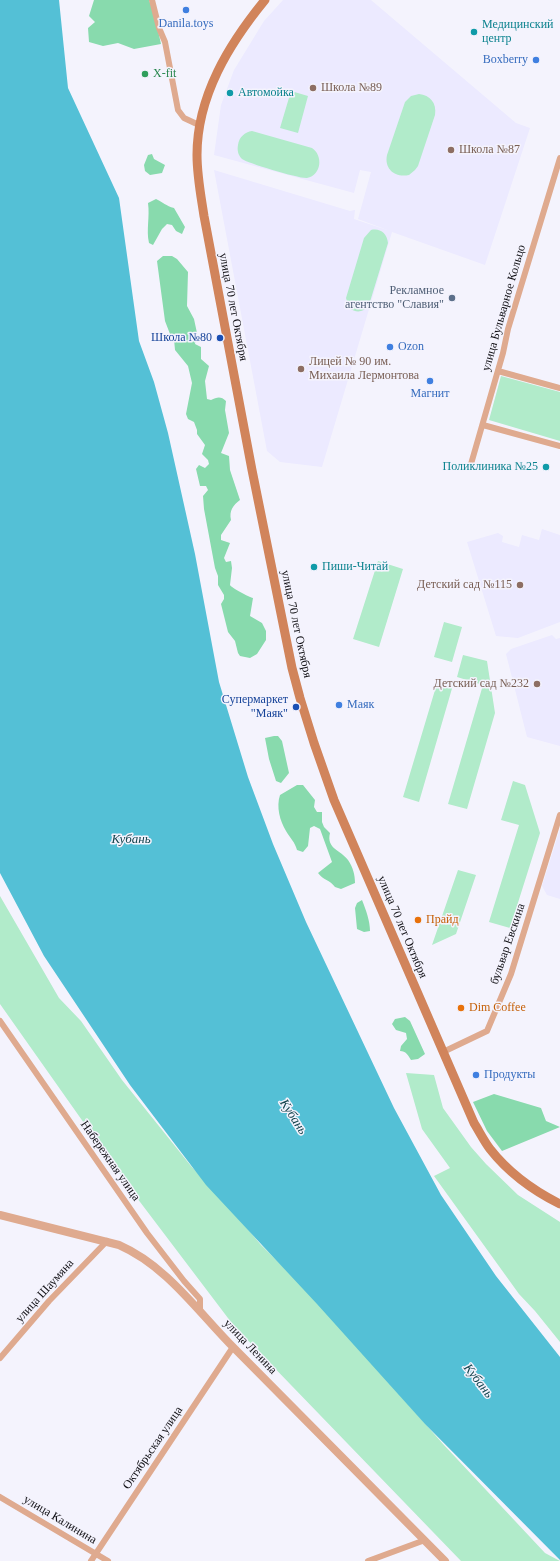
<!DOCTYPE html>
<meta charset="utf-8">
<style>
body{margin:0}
canvas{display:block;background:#f4f3fd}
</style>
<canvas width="560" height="1561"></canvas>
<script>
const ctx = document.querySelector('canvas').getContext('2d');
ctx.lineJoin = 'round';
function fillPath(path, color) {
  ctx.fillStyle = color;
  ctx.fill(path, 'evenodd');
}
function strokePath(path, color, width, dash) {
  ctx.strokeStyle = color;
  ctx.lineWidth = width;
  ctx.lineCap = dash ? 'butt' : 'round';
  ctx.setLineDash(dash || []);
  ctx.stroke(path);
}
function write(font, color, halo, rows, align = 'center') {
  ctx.font = font + ' Georgia,serif';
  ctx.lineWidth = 3;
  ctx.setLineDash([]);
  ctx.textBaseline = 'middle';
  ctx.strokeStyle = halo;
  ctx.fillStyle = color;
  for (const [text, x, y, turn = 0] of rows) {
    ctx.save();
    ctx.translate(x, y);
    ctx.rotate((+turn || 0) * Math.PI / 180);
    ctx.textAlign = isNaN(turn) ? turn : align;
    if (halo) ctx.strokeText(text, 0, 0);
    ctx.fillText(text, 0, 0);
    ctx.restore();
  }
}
const built = new Path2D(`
 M283 0H371L516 123 530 128 485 265 392 232 322 467 280 462 267 451 214 170 350 211 355 210 354 219 390 231 358 219 371 172 360 170 354 193 214 155 221 105 234 70 264 21Z
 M542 529 560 535V622L518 638 496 636 467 542 498 533 503 536 502 542 519 547 522 535 539 540Z
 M552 635 556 639 560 638V746L527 737 506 654 511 649Z
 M560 829V899L547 895 542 886Z`);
const green = new Path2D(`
 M291 91 308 96 298 133 280 128Z
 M419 94C430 95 437 103 435 115L418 166 415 170 409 175C395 178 384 169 387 155L405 102 411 96Z
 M252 131 312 148C323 155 322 175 307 178 300 179 247 163 242 159 238 155 237 150 238 145 239 137 245 132 252 131Z
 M371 230C380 228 387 233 388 243L369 305C363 313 356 313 349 308L346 298 364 238Z
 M501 376 560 392V441L489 420Z
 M378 561 403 569 379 647 353 639Z
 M444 622 462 627 452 662 434 657Z
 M463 655 487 661 495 713 467 809 448 804 483 685 457 677Z
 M438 680 453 685 419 802 403 797Z
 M513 781 525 785 540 833 510 928 489 922 519 825 501 820Z
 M458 870 476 875 456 934 432 945Z
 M0 896 59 998 81 1021 122 1080 191 1166 236 1215 261 1245 309 1292 443 1444 545 1553 560 1561H461L234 1326 134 1194 0 1004Z
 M406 1073 434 1075 443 1108 471 1147 486 1164 518 1195 560 1222V1342L535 1311 519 1294 434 1176 450 1168 422 1129Z`);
const forest = new Path2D(`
 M94 0H149L155 17 161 44 134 49 118 43 103 46 89 42 88 28 95 22 89 16Z
 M152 154 154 159 165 165 162 173 150 175 145 171 144 165 148 155Z
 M156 199C163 202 166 206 174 208L185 227 182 234 176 231 172 225 167 224 162 229 153 245 149 243C146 230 150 217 148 203Z
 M163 256H172L177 259 188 272 187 306 194 319 197 333 195 344 201 347V359L209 366 205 381 207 399 211 400C217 397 221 396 226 401L225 410 229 433 221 453 229 456 230 470 240 500C233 505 229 511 231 520L221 535V540L230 543 224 558 226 562 231 561 232 568 230 585C232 588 249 597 253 598L250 616 262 623 266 631V640L257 654 250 658 240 656 238 653 235 641 228 632 221 604 224 599V595L218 585V576L215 568 204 509 203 496 208 490 206 486H200L196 469 199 465 205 468 209 464 208 460 202 454 205 445 197 434V430L194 422 188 419 186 414 192 383 188 366 175 350 174 339 170 334 165 321 157 261Z
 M274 736H278L282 741 289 773 281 783 276 781 269 759 265 738Z
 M297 785H303L315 800 314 807 317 812H322V822L324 827 330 833C326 849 341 850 348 860 353 867 355 875 355 883L341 889 335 887C330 880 323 880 318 873L332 862 320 829 314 826 310 828 308 846 303 852 297 850C295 842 290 838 286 831 280 821 276 807 280 795Z
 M362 900C366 910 370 921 370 931L364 932 357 929 355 908 357 903Z
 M405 1017 410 1021 425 1054 418 1059 411 1060C408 1055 406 1051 400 1051L401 1046 407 1039 406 1033 396 1030 392 1024 395 1019Z
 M494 1094 541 1108 546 1121 560 1127 502 1151 487 1131 473 1102Z`);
const water = new Path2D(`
 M0 0H59L68 88 119 198 139 341 154 382 168 433 195 554 219 682 248 777 273 844 306 922 394 1108 441 1195 496 1276 560 1357V1560L425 1424 317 1304 206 1185 130 1085 44 956 0 873Z`);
const minor = new Path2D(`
 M152 0 159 28 165 42 178 110 184 118 199 125
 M498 371 560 388
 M483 425 560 446
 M471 464 503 353 508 329 560 158
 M0 1021 147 1233 184 1281 200 1299V1312
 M443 1052 487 1031 511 974 560 815
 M0 1358 49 1301 107 1241
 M0 1497 108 1561
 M91 1561 233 1347
 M368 1561 425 1540`);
const tertiary = new Path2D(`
 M0 1215 119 1245C167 1266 198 1312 235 1349 305 1420 375 1490 445 1561`);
const secondary = new Path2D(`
 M265 0C229 44 197 96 197 155 197 176 201 196 204 216L252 470 292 668 300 698 314 743 334 800 474 1123C479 1131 484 1141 490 1149 508 1172 534 1191 560 1204`);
const markers = [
 [186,10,4,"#3f7fe0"],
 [474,32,4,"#0f9aa8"],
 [536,60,4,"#3f7fe0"],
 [145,74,4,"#2e9e5b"],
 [313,88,4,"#8d6e63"],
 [230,93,4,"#0f9aa8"],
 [451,150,4,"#8d6e63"],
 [452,298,4,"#5c6f8a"],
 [220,338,4,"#1a4fb4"],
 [390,347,4,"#3f7fe0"],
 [301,369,4,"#8d6e63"],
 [430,381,4,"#3f7fe0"],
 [546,467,4,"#0f9aa8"],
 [314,567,4,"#0f9aa8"],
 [520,585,4,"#8d6e63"],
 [537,684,4,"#8d6e63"],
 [339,705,4,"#3f7fe0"],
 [296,707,4,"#1a4fb4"],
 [418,920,4,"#e8710a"],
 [461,1008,4,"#e8710a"],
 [476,1075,4,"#3f7fe0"]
];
const shopNames = [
 ["Danila.toys",186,24,"center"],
 ["Boxberry",528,60,"right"],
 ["Ozon",398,347],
 ["Магнит",430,394,"center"],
 ["Маяк",347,705],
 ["Продукты",484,1075]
];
const cultureNames = [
 ["Медицинский",482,25],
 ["центр",482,39],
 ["Автомойка",238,93],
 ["Поликлиника №25",538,467,"right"],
 ["Пиши-Читай",322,567]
];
const leisureNames = [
 ["X-fit",153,74]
];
const educationNames = [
 ["Школа №89",321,88],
 ["Школа №87",459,150],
 ["Лицей № 90 им.",309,362],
 ["Михаила Лермонтова",309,376],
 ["Детский сад №115",512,585,"right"],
 ["Детский сад №232",529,684,"right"]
];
const serviceNames = [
 ["Рекламное",444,291],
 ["агентство \"Славия\"",444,305]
];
const streetNames = [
 ["улица 70 лет Октября",233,307,79],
 ["улица Бульварное Кольцо",504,308,-74],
 ["улица 70 лет Октября",296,624,78],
 ["улица 70 лет Октября",402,927,67],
 ["бульвар Евскина",508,944,-71],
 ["Набережная улица",110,1161,55],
 ["улица Шаумяна",45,1291,-48],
 ["улица Ленина",250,1347,46],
 ["Октябрьская улица",153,1448,-56],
 ["улица Калинина",60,1520,31]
];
const transitNames = [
 ["Школа №80",212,338],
 ["Супермаркет",288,700],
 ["\"Маяк\"",288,714]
];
const foodNames = [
 ["Прайд",426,920],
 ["Dim Coffee",469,1008]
];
const waterNames = [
 ["Кубань",131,840],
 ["Кубань",293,1117,57],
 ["Кубань",478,1381,52]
];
fillPath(built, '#eceaff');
fillPath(green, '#b1ebca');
fillPath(forest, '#88daad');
fillPath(water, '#54c0d6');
strokePath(minor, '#dfaa8f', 6);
strokePath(tertiary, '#dfaa8f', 8);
strokePath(secondary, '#d1845b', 9);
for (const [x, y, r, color] of markers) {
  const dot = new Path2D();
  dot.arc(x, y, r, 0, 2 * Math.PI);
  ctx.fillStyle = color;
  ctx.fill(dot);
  strokePath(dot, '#f4f3fd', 1.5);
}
write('12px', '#366cbe', '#f4f3fd', shopNames, 'left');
write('12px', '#0d838f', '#f4f3fd', cultureNames, 'left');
write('12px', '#27864d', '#f4f3fd', leisureNames, 'left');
write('12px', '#785e54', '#f4f3fd', educationNames, 'left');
write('12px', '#4e5e75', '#f4f3fd', serviceNames, 'right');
write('12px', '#111015', '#f4f3fd', streetNames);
write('12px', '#164399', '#f4f3fd', transitNames, 'right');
write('12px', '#c56008', '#f4f3fd', foodNames, 'left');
write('italic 13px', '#13444d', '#f4f3fd', waterNames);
</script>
